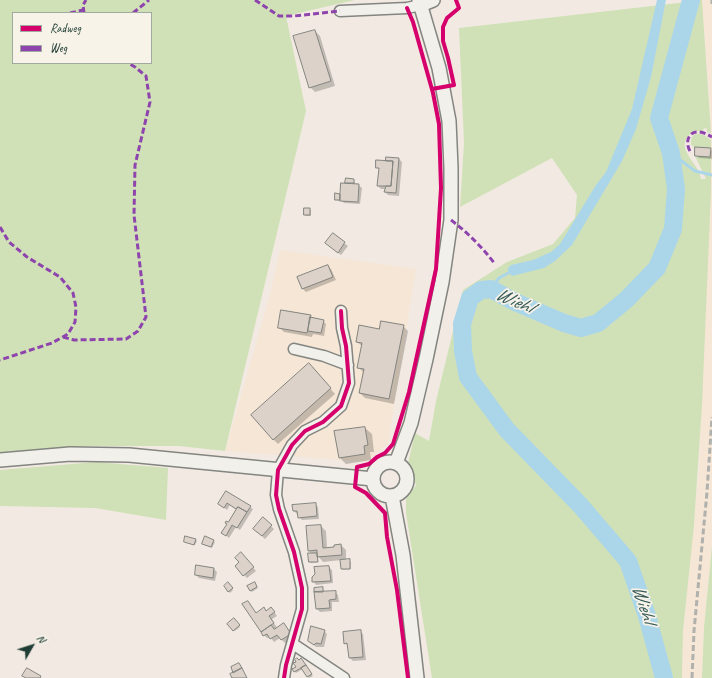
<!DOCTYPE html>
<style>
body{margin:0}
#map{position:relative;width:712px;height:678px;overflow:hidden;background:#f2eae2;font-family:Caveat,sans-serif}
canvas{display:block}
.legend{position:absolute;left:12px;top:12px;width:140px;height:52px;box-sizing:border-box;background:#f7f3e8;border:1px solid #a1aaa0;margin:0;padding:5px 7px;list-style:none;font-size:12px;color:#1f3d34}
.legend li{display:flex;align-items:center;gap:8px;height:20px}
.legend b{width:20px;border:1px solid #a1aaa0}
.north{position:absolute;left:12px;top:626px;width:40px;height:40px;-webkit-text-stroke:3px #f7f3e8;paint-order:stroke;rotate:51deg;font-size:11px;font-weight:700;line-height:16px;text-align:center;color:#1f3d34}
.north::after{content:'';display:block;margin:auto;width:14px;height:18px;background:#1f3d34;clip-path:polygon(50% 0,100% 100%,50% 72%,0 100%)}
</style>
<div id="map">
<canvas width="712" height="678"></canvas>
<ul class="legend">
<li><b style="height:5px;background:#d6006c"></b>Radweg</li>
<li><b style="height:5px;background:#8e44ad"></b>Weg</li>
</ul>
<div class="north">N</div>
</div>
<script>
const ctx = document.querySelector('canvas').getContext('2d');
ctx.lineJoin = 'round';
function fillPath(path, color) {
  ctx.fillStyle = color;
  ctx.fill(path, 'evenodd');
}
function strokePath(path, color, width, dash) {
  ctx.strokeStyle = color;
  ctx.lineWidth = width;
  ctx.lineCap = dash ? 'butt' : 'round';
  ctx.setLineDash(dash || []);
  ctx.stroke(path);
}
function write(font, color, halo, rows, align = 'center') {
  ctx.font = font + ' Caveat,sans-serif';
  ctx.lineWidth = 3.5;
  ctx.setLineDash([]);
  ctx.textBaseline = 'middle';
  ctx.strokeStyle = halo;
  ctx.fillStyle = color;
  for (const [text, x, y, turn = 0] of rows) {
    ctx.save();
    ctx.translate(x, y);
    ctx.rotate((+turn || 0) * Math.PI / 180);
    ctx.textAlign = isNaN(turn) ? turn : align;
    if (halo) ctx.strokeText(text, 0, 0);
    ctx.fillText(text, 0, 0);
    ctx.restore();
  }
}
const built = new Path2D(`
 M702 0H712V546L704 627 702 678H682L683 631 699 468 711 140 709 95Z
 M280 250 416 269 388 444 366 462 225 451 270 295Z`);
const green = new Path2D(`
 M0 0H355L286 16 306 111 225 451 179 446H90L0 456ZM13 13H151V63H13Z
 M687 0H702L711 133 707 132V129L704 128 703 131C692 130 681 138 686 151 690 161 700 168 701 179H706L695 156H710L691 145C690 129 703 133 711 140V191L702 405 694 525 683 631 682 678H432L406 513V499L416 485 408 463 415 433 429 441 436 401 463 290 507 262 553 244 575 218 577 195 552 158 460 207 464 143 459 28 687 2Z
 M96 462 168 468 166 520 95 508 0 506V470Z
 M712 546V678H702L704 627Z`);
const water = new Path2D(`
 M657 0H666L651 77 636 129 622 161 572 245 555 261 544 268 512 276 508 272V268L511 265 533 260 551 252 560 244 596 185 606 172 632 109Z`);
const shadow = new Path2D(`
 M315 31 320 36 335 86 315 92 310 87Z
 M710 149 712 151V159L699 158 696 155Z
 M399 159 402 162 399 196 388 195 385 192V189H381L378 186 380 170 377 167 387 162Z
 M346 179 354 180 355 184 358 185 362 188 360 204 344 203 342 201 336 200V194L341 195 348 184 346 183Z
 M310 209 311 210V216H306L304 214Z
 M333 234 348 246 341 255 329 246Z
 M328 266 331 269 336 280 306 292 303 289 298 278Z
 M310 316 313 319 323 321 326 324 324 336 313 334 312 337 284 332 279 327Z
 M403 326 408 331 394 404 365 398 360 393 363 372 358 367 362 346 357 342 380 330Z
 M314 370 335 394 278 444 273 439Z
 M365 428 372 434 374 452H370L371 460 346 464 340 458Z
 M226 492 253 509 240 530 236 527 229 538 223 533 228 525 226 523 228 524 237 510 230 505 227 510 219 504Z
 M315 504 318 507 319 519 302 520 299 517V514H297L294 511Z
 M264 519 274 529 265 539 254 529Z
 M321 526 326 531 327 548H335L341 545 346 550V561L351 562V569L343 570 341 560 323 562 318 556V562L311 563 310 562 312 554 309 551Z
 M195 540 197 541 195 545 185 542Z
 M213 541 215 542 212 548 203 544Z
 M244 557 256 571 247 578 244 575 240 563Z
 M329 567 332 570 333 583 316 585 313 581Z
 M214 569 217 572 215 581 199 578 196 575Z
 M228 584 233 590 230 593 225 586Z
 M256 584 258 588 252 592 250 590Z
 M323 588 324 593 335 592 338 595 339 602H332V611L320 612 317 609Z
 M248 602 256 613 264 609 267 612H274L277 616 272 619 277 628 283 624 293 638 285 643 280 638 274 642 270 637 267 638 264 635Z
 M234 619 240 627 235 631 229 624Z
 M324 631 327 634 324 647H316L313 644Z
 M360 631 363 634 366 660 353 661 350 658 348 646 345 643Z
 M302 661 313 676 309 678 303 669 296 673 294 670Z`);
const stream = new Path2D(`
 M671 153 695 171 712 175
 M491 289 499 278 512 271`);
const river = new Path2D(`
 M664 678 647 616 628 561 580 505 507 430 468 377 463 351 462 324 470 298 481 290 491 289 515 302 564 323 581 328 598 323 626 300 657 268 673 229 676 189 671 153 659 118 691 0`);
const building = new Path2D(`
 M315 30 331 81 309 88 293 36Z
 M695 147 711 148 710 157 695 156Z
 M386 157 399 158 396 193 384 192 386 186H391L393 161H386Z
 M376 160 393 161 391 186H377L379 168H376Z
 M346 178 354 179V183H345Z
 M341 183 359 184 358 202 340 201Z
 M335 193 340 194V200H335Z
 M304 208H310V215H304Z
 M333 233 345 242 338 253 325 243Z
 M328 265 333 277 302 289 297 277Z
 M281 310 311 315 307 333 278 328Z
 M310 317 324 320 321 333 308 331Z
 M381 321 404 325 389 399 359 393 364 369 357 368 362 343 356 342 359 325 379 329Z
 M309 363 331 388 273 440 251 415Z
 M365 427 368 445 364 446 365 454 339 458 334 431Z
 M226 491 251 506 247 512 238 507 236 509 227 503 224 508 218 504Z
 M316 503 317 516 298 518 297 511H293L292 505Z
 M238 507 247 512 237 528 232 525 226 536 221 533 227 524 225 523 226 521 228 522Z
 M263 517 272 525 262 536 253 529Z
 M321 525 323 548 334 547V545L341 544 342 555 317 557V550L308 551 306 526Z
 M185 536 196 539 194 545 184 542Z
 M205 536 214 540 211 547 202 544Z
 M241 552 254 567 243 576 235 566 239 562 235 558Z
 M308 553H317L318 562H309Z
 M350 559V569H341L340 560Z
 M196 565 214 568 213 578 195 575Z
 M329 566 331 581 312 582V577L315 574 314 567Z
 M228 582 233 588 228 592 224 586Z
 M255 582 257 587 250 591 247 586Z
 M323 587V592H314V588Z
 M336 591V599L329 600 330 608 316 609 314 592Z
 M248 601 256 613 264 607 266 611 271 607 275 612 269 616 274 623 261 632 242 604Z
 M234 618 240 625 233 631 227 624Z
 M284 623 291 634 281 640 277 635 270 639 267 634 263 636 261 632 271 625 274 629Z
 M311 626 325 630 321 644 316 643 314 645 308 641Z
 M361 630 363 657 349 658 347 643 344 644 343 632Z
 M297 658 299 660 301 658 306 665 294 672 292 669 296 667 293 663 296 662 295 660Z
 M239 663 242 668 233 673 231 667Z
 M306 665 312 674 307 677 301 668Z
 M27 668 41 676 40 678H26L22 676Z
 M242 668 247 678H232L230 674Z`);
const minor = new Path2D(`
 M340 11 407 8 421 5
 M294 349 324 356 348 365
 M293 644 344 678
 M284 678 286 665 302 609V588L294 552 279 509 276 495 278 470 292 445 305 431 323 422 341 406 349 383 346 346 342 328 341 311`);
const major = new Path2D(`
 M421 5 433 0
 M0 460 70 454 129 455 373 479
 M373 479a17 17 0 1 1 34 0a17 17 0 1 1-34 0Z
 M396 463 411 423 426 359 442 282 451 220V168L449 121 439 68 419 0
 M392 496 403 555 417 678`);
const rail = new Path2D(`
 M712 0V4
 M692 678 694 631 707 492 712 417`);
const quiet = new Path2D(`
 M255 0 279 16H294L340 11
 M70 13 83 10
 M84 13 83 5 86 0
 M133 13 149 0
 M690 151C685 143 688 131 699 132 704 132 708 135 712 137
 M451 220C468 233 482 247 495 264
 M0 227 9 242 27 257 60 277 73 293 76 307 75 322 68 334 52 343 0 360
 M63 337 74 340 126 339 138 331 146 317 134 215 135 165 150 102 146 76 135 67 128 63`);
const cycleway = new Path2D(`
 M407 8 413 22 433 93 439 124 441 188 436 269 409 392 393 444 385 453 377 457 369 464 357 467 355 487 366 493 385 513 387 537 397 590 408 678
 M432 89 454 85 448 58 443 41V27L447 18 459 8 456 0
 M284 678 286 665 302 609V588L294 552 279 509 276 495 278 470 292 445 305 431 323 422 341 406 349 383 346 346 342 328 341 311`);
const waterNames = [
 ["Wiehl",514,301,24],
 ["Wiehl",643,604,72]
];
fillPath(built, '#f6e6d6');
fillPath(green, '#d0e1b7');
fillPath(water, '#abd6ea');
fillPath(shadow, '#0003');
strokePath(stream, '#abd6ea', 3);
strokePath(river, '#abd6ea', 18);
fillPath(building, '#ddd2c9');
strokePath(building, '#838580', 1);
strokePath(minor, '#838580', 13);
strokePath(major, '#838580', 16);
strokePath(minor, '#f2f0eb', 10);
strokePath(major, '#f2f0eb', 13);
strokePath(rail, '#b0b1ac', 3, [6, 3]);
strokePath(quiet, '#8e44ad', 3, [6, 3]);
strokePath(cycleway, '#d6006c', 4);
write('italic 20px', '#355a59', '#f7f3e8', waterNames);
</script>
